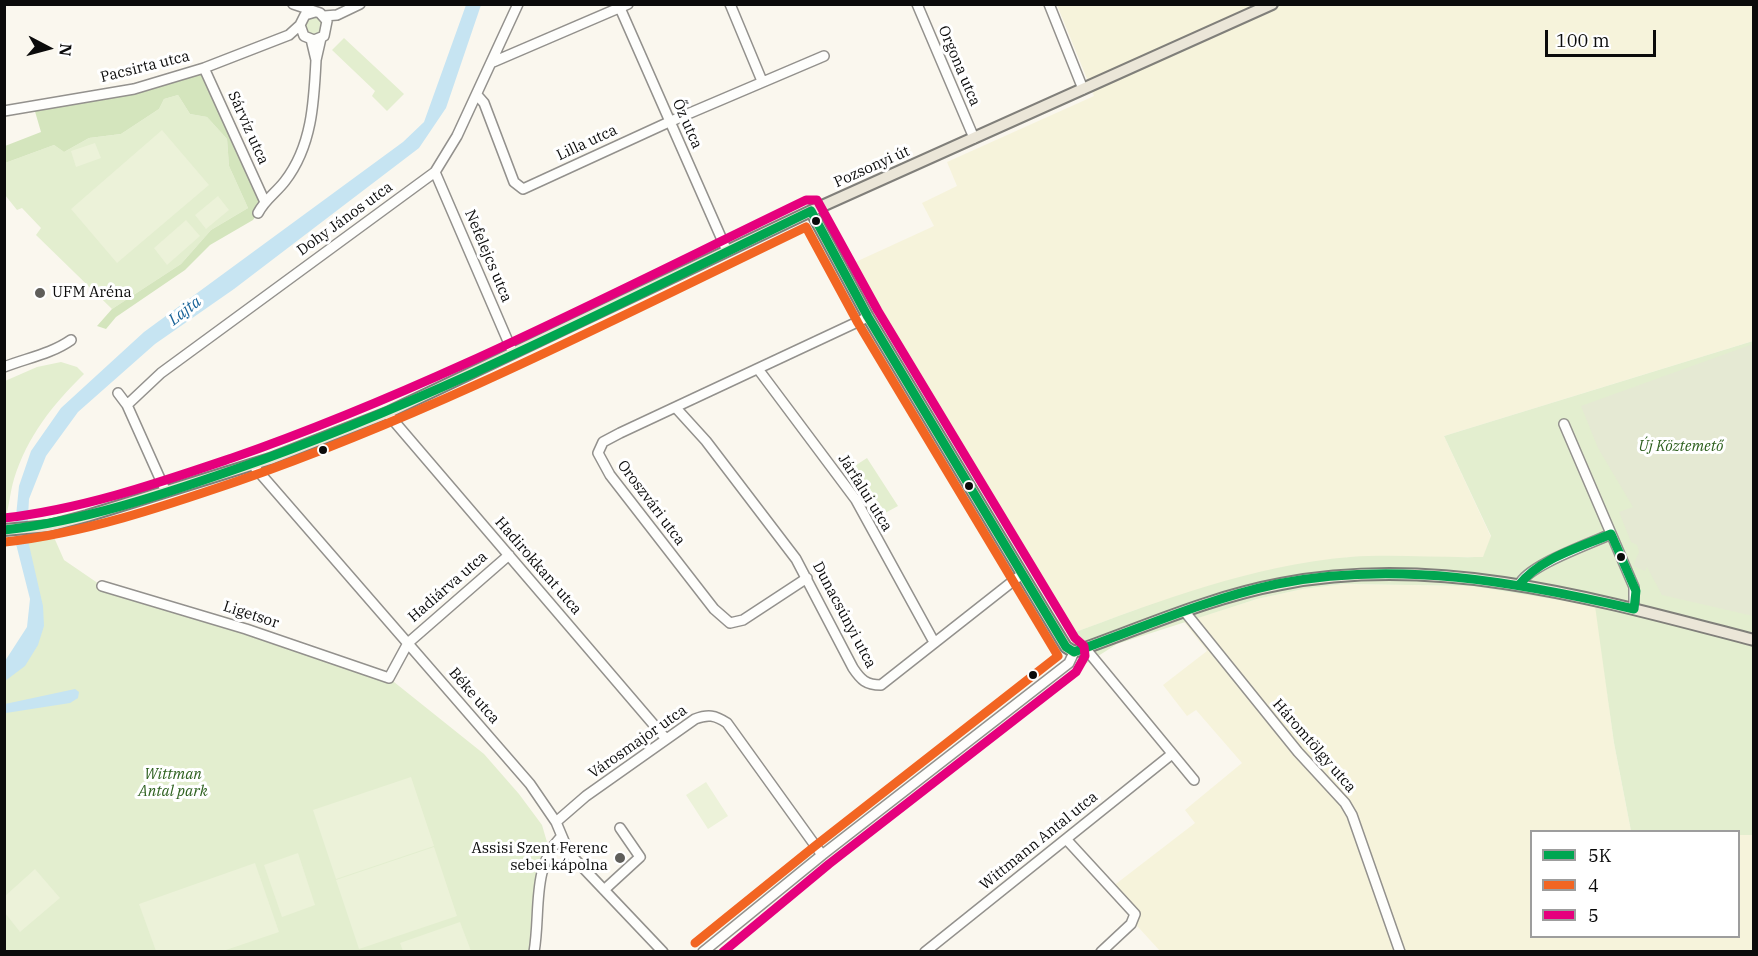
<!DOCTYPE html>
<meta charset="utf-8">
<style>
body{margin:0}
#map{position:relative;width:1758px;height:956px;overflow:hidden;background:#faf7ee;font-family:"IBM Plex Serif",serif}
canvas{display:block}
.frame{position:absolute;inset:0;border:6px solid #0b0b0b;pointer-events:none}
.legend{position:absolute;left:1530px;top:830px;width:210px;height:108px;box-sizing:border-box;background:#fff;border:2px solid #9d9d9d;margin:0;padding:8px 10px;list-style:none;font-size:18px;color:#0b0b0b}
.legend li{display:flex;align-items:center;gap:12px;height:30px}
.legend b{width:30px;border:2px solid #9d9d9d}
.north{position:absolute;left:18px;top:18px;width:60px;height:60px;-webkit-text-stroke:4px #fff;paint-order:stroke;rotate:96deg;font-size:16px;font-weight:700;line-height:24px;text-align:center;color:#0b0b0b}
.north::after{content:'';display:block;margin:auto;width:21px;height:27px;background:#0b0b0b;clip-path:polygon(50% 0,100% 100%,50% 72%,0 100%)}
.scale{position:absolute;left:1545px;top:30px;width:111px;height:27px;box-sizing:border-box;border:3px solid #0b0b0b;border-top:0;padding-left:8px;font-size:18px;line-height:21px;white-space:nowrap;color:#0b0b0b;-webkit-text-stroke:4px #fff;paint-order:stroke}
</style>
<div id="map">
<canvas width="1758" height="956"></canvas>
<div class="frame"></div>
<ul class="legend">
<li><b style="height:8px;background:#00a651"></b>5K</li>
<li><b style="height:8px;background:#f26522"></b>4</li>
<li><b style="height:8px;background:#e5007d"></b>5</li>
</ul>
<div class="north">N</div>
<div class="scale">100 m</div>
</div>
<script>
const ctx = document.querySelector('canvas').getContext('2d');
ctx.lineJoin = 'round';
function fillPath(path, color) {
  ctx.fillStyle = color;
  ctx.fill(path, 'evenodd');
}
function strokePath(path, color, width, dash) {
  ctx.strokeStyle = color;
  ctx.lineWidth = width;
  ctx.lineCap = dash ? 'butt' : 'round';
  ctx.setLineDash(dash || []);
  ctx.stroke(path);
}
function write(font, color, halo, rows, align = 'center') {
  ctx.font = font + ' "IBM Plex Serif",serif';
  ctx.lineWidth = 6;
  ctx.setLineDash([]);
  ctx.textBaseline = 'middle';
  ctx.strokeStyle = halo;
  ctx.fillStyle = color;
  for (const [text, x, y, turn = 0] of rows) {
    ctx.save();
    ctx.translate(x, y);
    ctx.rotate((+turn || 0) * Math.PI / 180);
    ctx.textAlign = isNaN(turn) ? turn : align;
    if (halo) ctx.strokeText(text, 0, 0);
    ctx.fillText(text, 0, 0);
    ctx.restore();
  }
}
const farmland = new Path2D(`
 M1057 5H1753V341L1444 436 1491 537 1484 557H1351L1279 568 1135 610 1068 635 858 282 863 277 860 270 854 272 849 265 934 226 922 203 957 186 947 162 1094 96Z
 M1344 584 1472 586 1596 606 1614 743 1631 831 1532 832V936H1738L1739 835H1753V951H1160L1129 917 1131 915 1108 890 1195 823 1185 810 1242 763 1196 710 1187 716 1163 685 1207 651 1184 622 1257 599 1303 589Z`);
const green = new Path2D(`
 M305 26a9 9 0 1 1 18 0a9 9 0 1 1-18 0Z
 M344 38 404 94 387 111 372 96 375 91 332 50Z
 M178 95 190 114 207 117 227 139 229 166 248 208 211 230 181 264 112 309 36 235 41 228 22 208 17 210 5 195V163L54 145 64 152 89 138 121 134 159 109 164 99Z
 M1753 341V835H1739L1738 832 1631 831 1614 743 1595 606 1472 586 1344 584 1303 589 1257 599 1117 644 1084 665 1068 635C1158 601 1254 565 1350 557 1394 554 1439 558 1483 557L1491 536 1444 436Z
 M61 362 77 367 84 374C53 404 27 437 14 479 10 492 9 508 5 520V381L37 367Z
 M867 458 898 506 874 519 862 497 844 473Z
 M49 526 64 560 102 586 389 678 484 754 519 794 542 825 549 849 534 951H5L4 667 30 641 34 606 22 527Z`);
const forest = new Path2D(`
 M201 74 262 207 253 220 210 245 185 270 116 317 106 329 97 326 112 309 181 264 211 230 248 208 229 166 227 139 207 117 190 114 178 95 164 99 159 109 121 134 89 138 64 152 54 145 5 163V146L41 132 34 108 145 90Z`);
const cemetery = new Path2D(`
 M1753 344H1754L1753 616 1662 595 1647 567 1645 571 1633 566 1639 552 1637 545 1631 542 1619 512 1633 507 1598 448 1581 406Z`);
const pitch = new Path2D(`
 M162 130 209 185 117 263 71 209Z
 M95 143 101 158 76 167 71 151Z
 M218 196 229 210 206 229 195 215Z
 M186 220 200 236 167 265 154 248Z
 M411 777 434 846 336 879 313 810Z
 M706 782 728 816 708 829 686 795Z
 M434 847 457 916 359 949 336 880Z
 M298 853 315 905 282 917 264 865Z
 M255 863 279 932 223 951H156L139 904Z
 M35 869 60 898 20 932 5 913V896Z
 M460 922 471 951H403L400 943Z`);
const water = new Path2D(`
 M466 5H481L446 108 419 148 234 289 155 344 78 412 46 456 29 499 27 536 43 606 44 626 38 645 25 666 5 681V661L27 627 30 599 14 536 19 486 31 451 61 408 144 332 403 142 424 122Z
 M75 689 79 692 78 698 70 703 6 713 5 704Z`);
const minor = new Path2D(`
 M293 4 320 13 327 21 324 36 314 40 304 36 300 25 305 15 315 12
 M730 4 762 81
 M917 4 974 138
 M1049 4 1083 89
 M620 8 727 251
 M324 16 337 15 360 4
 M311 39 316 60 321 38
 M493 62 628 4
 M204 68 264 200
 M477 95 484 103 514 182 523 189 669 122 824 56
 M4 111 134 89 204 68 289 35 300 25
 M435 172 513 353
 M258 213C265 199 276 193 285 181 312 146 314 102 316 60
 M4 367C27 358 51 354 71 340
 M758 369 856 500 934 642
 M118 393 127 405 166 492
 M127 405 161 373 435 172 457 136 518 4
 M676 408 706 441 796 559 853 668C861 680 866 685 881 685L1022 574
 M387 413 666 739
 M1564 424 1634 587V609
 M252 464 530 784 556 822 569 853 663 952
 M807 578 743 620 730 623 714 609 610 475 598 453 603 442 620 433 868 317
 M1519 585C1528 565 1590 544 1611 534
 M102 586 246 629 389 678 408 643 509 555
 M1185 612 1298 752 1345 803 1352 815 1400 952
 M1085 648 1194 780
 M556 822 586 796 695 719C708 714 715 715 727 723L822 855
 M1066 839 1135 914 1131 924 1101 952
 M604 890 640 857 620 828
 M534 952C541 912 531 868 561 837
 M703 952 822 855 1069 663 1074 652
 M925 952 1172 754`);
const major = new Path2D(`
 M811 211 868 317 1046 614 1066 647 1074 652C1142 628 1210 597 1281 584 1440 553 1600 600 1754 640
 M4 530 49 526 87 516 270 459 387 413 811 211 1272 4`);
const bus1 = new Path2D(`
 M4 530C84 521 161 495 236 469 435 400 622 302 811 211L868 317 1066 647 1074 652C1141 628 1207 599 1277 584 1397 560 1517 582 1634 609L1636 591 1611 534C1581 547 1540 558 1519 585`);
const bus2 = new Path2D(`
 M5 542C85 533 162 507 238 481 434 413 619 317 806 227L858 323 1058 656 815 846 695 943`);
const bus3 = new Path2D(`
 M4 518C83 509 158 483 232 458 430 389 617 291 806 200H817L878 311 1075 638 1084 646 1085 656 1076 672 829 864 723 952`);
const markers = [
 [816,221,5,"#0b0b0b"],
 [40,293,6,"#5f5e5a"],
 [323,450,5,"#0b0b0b"],
 [969,486,5,"#0b0b0b"],
 [1621,557,5,"#0b0b0b"],
 [1033,675,5,"#0b0b0b"],
 [620,858,6,"#5f5e5a"]
];
const streetNames = [
 ["Orgona utca",959,66,67],
 ["Pacsirta utca",145,67,-14],
 ["Őz utca",687,124,66],
 ["Sárvíz utca",248,128,66],
 ["Lilla utca",587,143,-25],
 ["Pozsonyi út",872,167,-24],
 ["Dohy János utca",345,219,-36],
 ["Nefelejcs utca",488,256,67],
 ["Járfalui utca",865,493,58],
 ["Oroszvári utca",651,503,53],
 ["Hadirokkant utca",538,566,49],
 ["Hadiárva utca",448,587,-41],
 ["Ligetsor",251,615,18],
 ["Dunacsúnyi utca",844,615,62],
 ["Béke utca",474,696,49],
 ["Városmajor utca",638,742,-35],
 ["Háromtölgy utca",1314,746,49],
 ["Wittmann Antal utca",1039,841,-39]
];
const poiNames = [
 ["UFM Aréna",52,293],
 ["Assisi Szent Ferenc",608,849,"right"],
 ["sebei kápolna",608,866,"right"]
];
const parkNames = [
 ["Új Köztemető",1681,447],
 ["Wittman",173,775],
 ["Antal park",173,792]
];
const waterNames = [
 ["Lajta",185,311,-38]
];
fillPath(farmland, '#f6f3db');
fillPath(green, '#e3eecf');
fillPath(forest, '#d4e5bd');
fillPath(cemetery, '#e5e9d3');
fillPath(pitch, '#ecf2d9');
fillPath(water, '#c6e4f2');
strokePath(minor, '#93918d', 12);
strokePath(major, '#807f7a', 14);
strokePath(minor, '#fefefc', 9);
strokePath(major, '#ebe6d8', 10);
strokePath(bus1, '#00a651', 9);
strokePath(bus2, '#f26522', 9);
strokePath(bus3, '#e5007d', 9);
for (const [x, y, r, color] of markers) {
  const dot = new Path2D();
  dot.arc(x, y, r, 0, 2 * Math.PI);
  ctx.fillStyle = color;
  ctx.fill(dot);
  strokePath(dot, '#fff', 2);
}
write('15px', '#0b0b0b', '#fff', streetNames);
write('15px', '#0b0b0b', '#fff', poiNames, 'left');
write('italic 15px', '#2d601e', '#fff', parkNames);
write('italic 16px', '#196398', '#fff', waterNames);
</script>
